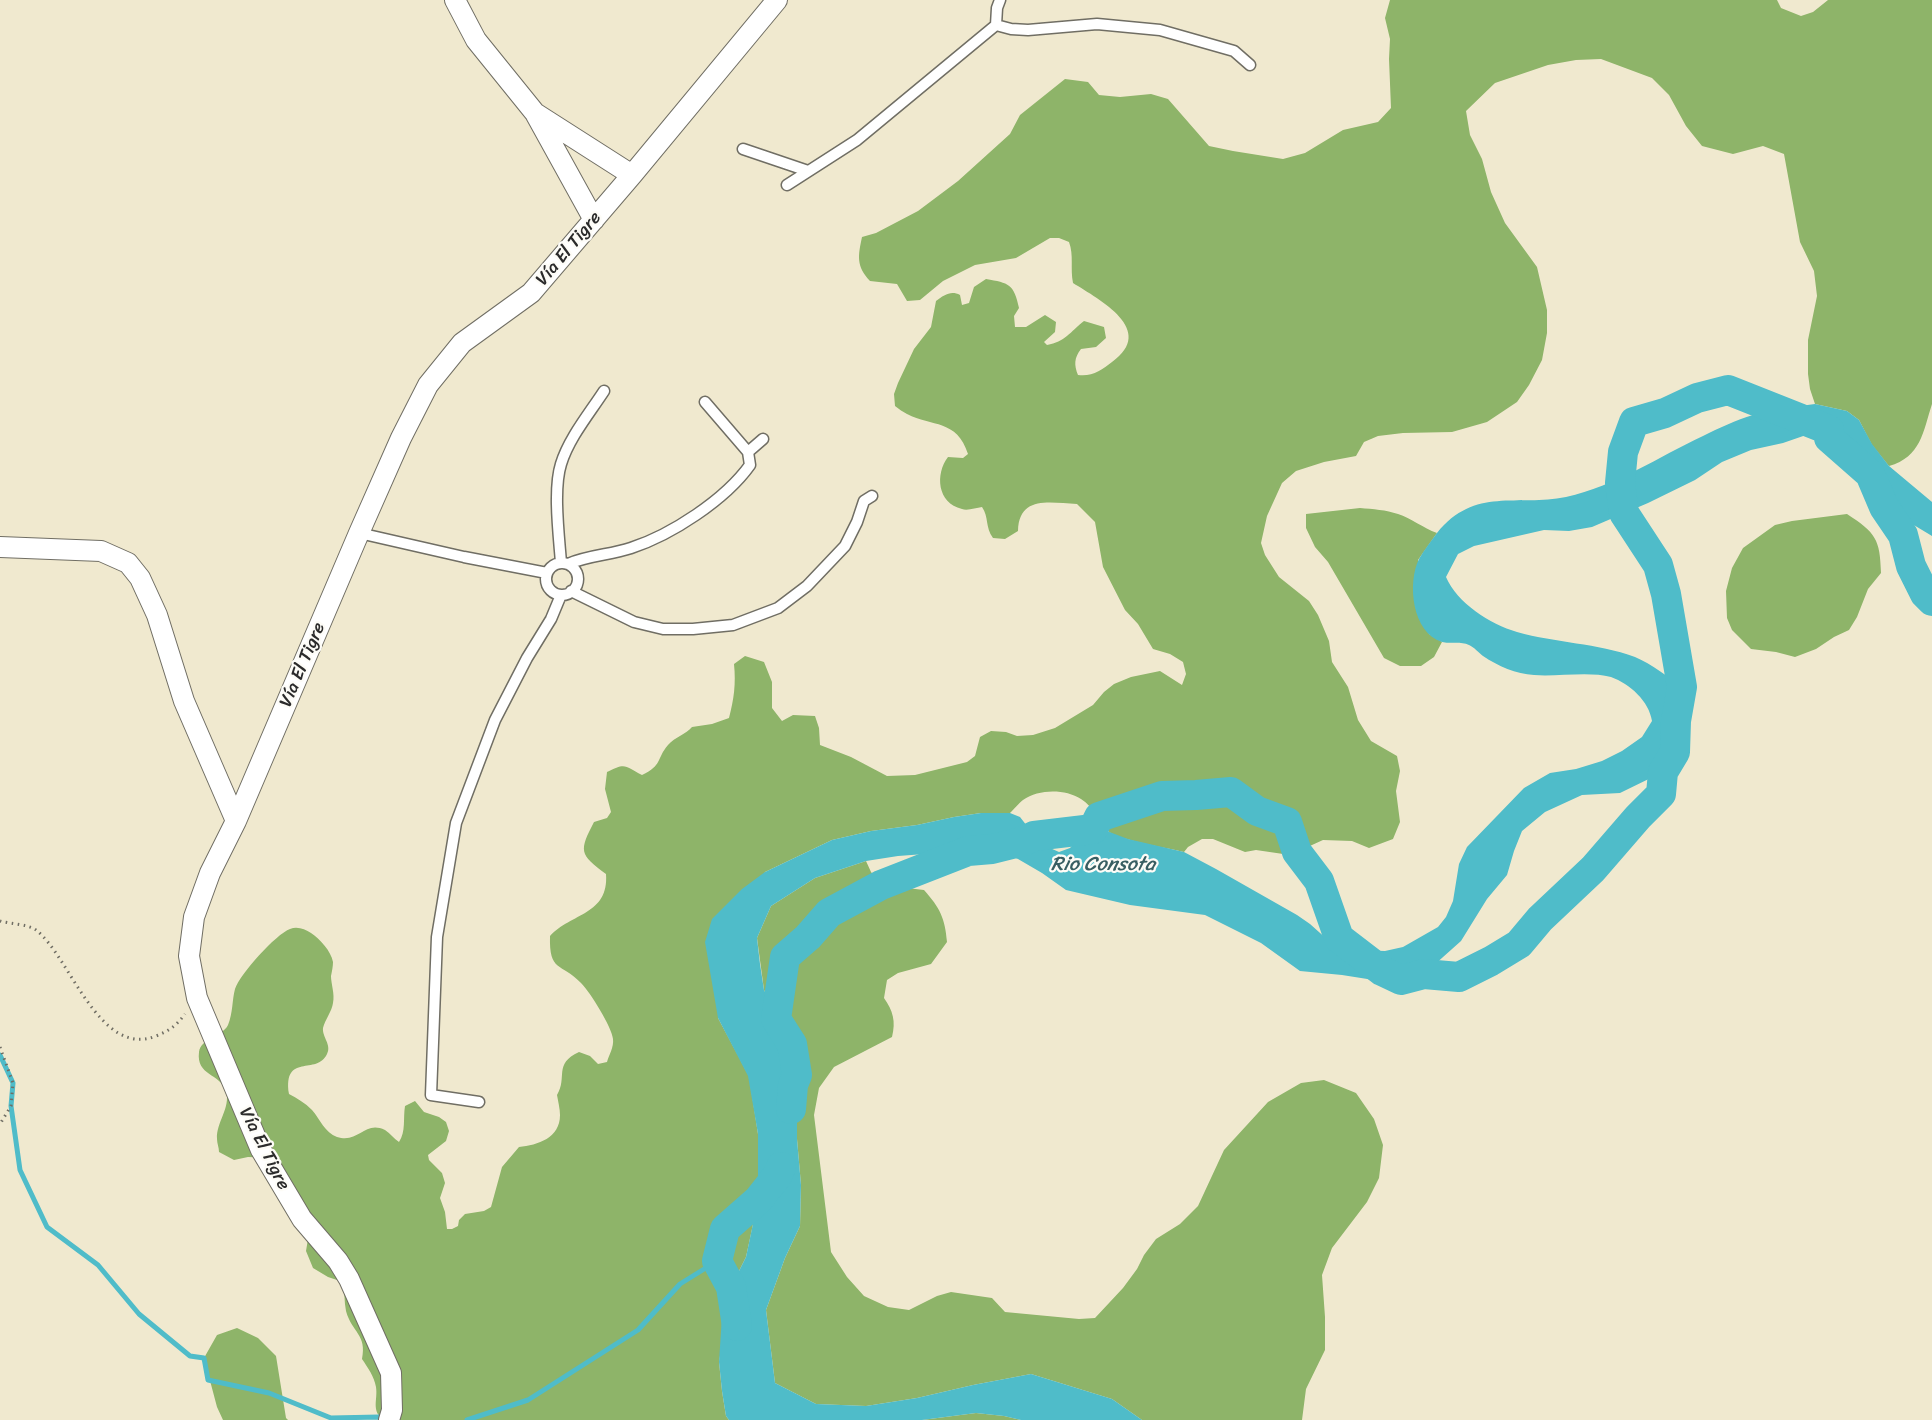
<!DOCTYPE html>
<meta charset="utf-8">
<style>
body{margin:0}
canvas{display:block;background:#f0e9cf}
</style>
<canvas width="1932" height="1420"></canvas>
<script>
const ctx = document.querySelector('canvas').getContext('2d');
ctx.lineJoin = 'round';
function fillPath(path, color) {
  ctx.fillStyle = color;
  ctx.fill(path, 'evenodd');
}
function strokePath(path, color, width, dash) {
  ctx.strokeStyle = color;
  ctx.lineWidth = width;
  ctx.lineCap = dash ? 'butt' : 'round';
  ctx.setLineDash(dash || []);
  ctx.stroke(path);
}
function write(font, color, halo, rows, align = 'center') {
  ctx.font = font + ' Sriracha,sans-serif';
  ctx.lineWidth = 4.5;
  ctx.setLineDash([]);
  ctx.textBaseline = 'middle';
  ctx.strokeStyle = halo;
  ctx.fillStyle = color;
  for (const [text, x, y, turn = 0] of rows) {
    ctx.save();
    ctx.translate(x, y);
    ctx.rotate((+turn || 0) * Math.PI / 180);
    ctx.textAlign = isNaN(turn) ? turn : align;
    if (halo) ctx.strokeText(text, 0, 0);
    ctx.fillText(text, 0, 0);
    ctx.restore();
  }
}
const forest = new Path2D(`
 M1390 0H1777L1781 8 1801 16 1813 12 1828 0H1932V404C1923 432 1921 457 1889 466L1872 445 1859 420 1847 411 1815 404 1810 389 1808 374V340L1817 296 1814 271 1800 242 1784 154 1763 146 1733 154 1702 146 1686 126 1669 95 1652 78 1601 59 1576 60 1548 65 1495 83 1466 111 1470 135 1482 159 1491 192 1505 223 1537 267 1547 310V333L1542 360 1529 385 1517 402 1487 422 1452 432 1403 433 1378 436 1364 442 1356 456 1324 462 1296 471 1282 483 1267 516 1261 543 1265 555 1279 577 1309 601 1318 615 1329 641 1332 662 1348 687 1358 720 1371 741 1397 756 1400 771 1396 791 1400 822 1393 839 1369 848 1352 841 1323 840 1290 855 1256 850 1245 852 1213 839H1202L1188 847 1184 852C1168 848 1118 840 1108 831 1098 822 1094 807 1081 799 1065 789 1039 789 1023 800 1019 803 1014 809 1010 813H981L954 817 917 825 871 831 832 840 765 872 718 1018 749 1076 758 1134 759 1166 758 1200 752 1229 746 1257 731 1287 719 1362 722 1391 726 1416 729 1420H383C371 1410 378 1400 376 1387 374 1376 368 1368 362 1359 367 1334 352 1333 346 1311 344 1302 345 1292 343 1282L328 1277 313 1268 306 1251 309 1233 275 1158 248 1157 234 1160 219 1152C219 1148 217 1143 217 1139 216 1122 231 1108 226 1091 220 1073 196 1076 199 1052 201 1038 222 1037 228 1025 233 1013 232 1000 235 989 240 974 276 934 290 929 297 926 305 929 311 933 320 939 331 951 333 962 333 966 332 971 331 976 331 984 335 994 333 1003 332 1011 325 1020 323 1028 322 1037 332 1045 327 1054 317 1076 283 1052 289 1094 297 1098 305 1103 312 1110 320 1119 325 1133 337 1137 359 1144 364 1120 385 1130 390 1133 394 1139 399 1142 406 1132 403 1118 405 1106L415 1101 424 1112 439 1117 446 1122 449 1131 446 1141 428 1155 429 1160 442 1173 445 1183 440 1198 445 1212 447 1229H452L458 1226 459 1220 465 1214 484 1211 491 1207 502 1167 519 1147C538 1145 560 1138 560 1115 560 1109 558 1101 557 1095 568 1077 553 1064 579 1052L590 1056 598 1064 607 1062C609 1055 614 1047 613 1039 612 1027 590 992 581 983 561 962 549 973 550 936 571 913 609 915 606 874 579 854 579 851 594 822L607 818 611 812 605 789 607 772C626 762 625 766 642 775 663 765 656 759 668 745 675 737 686 734 692 727L712 724 729 718C734 699 736 684 734 664L745 656 764 662 772 682V708L782 721 793 715 815 716 819 728 820 745 851 757 887 776 915 775 967 762 975 756 980 737 991 731 1006 732 1017 736 1033 735 1055 728 1093 705 1104 692 1114 684 1131 677 1160 671 1182 685 1186 674 1183 662 1170 654 1153 649 1138 624 1125 610 1103 567 1095 522 1077 504C1050 503 1019 495 1018 531L1005 539 993 538C985 527 989 517 982 507 976 508 967 511 962 509 937 503 935 474 948 457L963 458 968 454C957 419 932 427 907 414 903 412 899 409 895 406L894 394 898 383 914 349 931 327 936 301C944 295 951 290 960 295L962 305 969 303 974 287 986 279C1009 283 1014 284 1019 308L1014 316 1015 327H1026L1045 315 1056 322 1055 332 1044 342 1047 345C1065 342 1070 332 1084 321L1104 327 1106 338 1096 347 1081 349C1074 358 1074 365 1078 375 1092 377 1102 370 1112 362 1157 330 1100 300 1073 283 1070 269 1074 255 1069 242L1059 238H1050L1016 258 975 265 943 281 920 300 907 301 897 284 870 281C856 266 858 256 862 237L876 233 918 211 958 181 1010 134 1020 115 1065 79 1088 82 1099 95 1120 97 1151 94 1168 99 1209 146 1233 151 1283 159 1305 153 1343 130 1378 122 1391 108 1389 59 1390 39 1385 18Z
 M1360 508C1373 509 1386 510 1398 514 1411 518 1423 528 1437 533L1418 560 1429 634 1442 642 1434 657 1421 666H1400L1384 658 1328 562 1315 547 1306 528V514Z
 M1847 514C1876 533 1880 539 1881 573L1868 589 1857 617 1849 630 1834 637 1816 649 1795 657 1776 652 1751 649 1732 630 1727 618 1726 591 1732 568 1743 548 1775 525 1792 521Z
 M866 861 871 872 881 885 924 890C940 908 945 918 947 942L931 964 898 973 887 980 884 998C893 1011 896 1021 892 1037L834 1067 819 1088 814 1115 831 1252 847 1277 864 1296 888 1307 909 1310 937 1296 951 1292 992 1298 1005 1312 1079 1319 1095 1318 1123 1288 1137 1269 1144 1255 1156 1239 1180 1224 1198 1206 1224 1150 1268 1102 1301 1083 1324 1080 1356 1093 1374 1119 1383 1145 1379 1178 1367 1202 1332 1248 1322 1275 1325 1317V1350L1306 1389 1302 1420H1142L1112 1399 1031 1374 973 1385 917 1398 866 1406 816 1404 775 1383 766 1310 785 1258 800 1226 801 1185 797 1139V1075L792 1044 764 990 757 938 771 906 815 878Z
 M237 1328 258 1338 276 1356 286 1418 288 1420H223L217 1407 204 1358 217 1335Z
 M976 1413 1004 1416 1021 1420H922Z`);
const water = new Path2D(`
 M1815 404 1847 411 1859 420 1872 444 1889 466 1932 502V536L1884 507 1865 484 1846 451 1829 438 1809 434 1783 443 1751 450 1722 462 1695 480 1648 503 1592 527 1569 531 1544 530 1474 546 1458 554 1446 577C1457 603 1490 624 1517 632 1556 643 1597 643 1635 657 1652 664 1668 677 1682 687L1684 719 1675 752 1663 772 1620 793 1582 795 1545 812 1522 831 1514 851 1507 875 1487 899 1461 941 1424 974 1401 980 1380 981 1342 975 1300 971 1261 943 1205 915 1130 905 1066 890 1042 873 1018 859 992 849 898 856 866 861 815 878 771 906 757 938 760 964 764 990 792 1044 797 1075V1139L801 1185 800 1226 785 1258 766 1310 775 1383 816 1404 866 1406 917 1398 973 1385 1031 1374 1112 1399 1142 1420H1021L1004 1416 976 1413 922 1420H729L726 1416 722 1391 719 1362 722 1316 731 1287 746 1257 758 1200V1134L748 1076 718 1018 705 942 712 919 742 889 765 872 832 840 871 831 917 825 954 817 981 813H1010L1020 817 1034 835 1050 848 1059 852 1070 848 1082 835 1093 829 1099 828 1128 839 1184 852 1216 869 1297 915 1310 924 1329 941 1356 950 1385 951 1403 947 1438 927 1446 917 1453 901 1459 864 1467 847 1524 788 1550 773 1576 769 1602 761 1622 751 1642 737 1652 721C1649 701 1630 684 1611 677 1589 671 1556 677 1534 675 1516 674 1498 666 1483 656 1479 653 1474 647 1469 645 1461 641 1451 644 1442 642 1412 633 1407 583 1419 559 1424 550 1431 541 1437 533 1475 486 1517 507 1566 497 1616 486 1658 457 1703 436 1719 428 1736 420 1753 415 1773 409 1795 407 1815 404Z`);
const stream = new Path2D(`
 M0 1055 13 1083 11 1106 20 1170 47 1227 98 1265 139 1314 190 1356 204 1358 208 1380 269 1393 331 1418 379 1417 383 1420
 M467 1420 528 1400 638 1330 680 1284 717 1261`);
const river = new Path2D(`
 M791 1109 793 1085 797 1075 792 1044 776 1019 785 957 808 937 829 913 881 885 968 851 992 849 1024 841 1034 836 1093 829 1099 817 1162 796 1196 795 1231 792 1257 811 1287 822 1297 852 1319 881 1339 938 1382 971 1401 980 1424 974 1459 977 1491 961 1519 944 1540 919 1593 869 1638 817 1661 794 1663 772 1675 752 1676 721 1682 687 1666 594 1658 565 1624 513 1620 483 1623 452 1634 422 1665 413 1697 398 1728 390 1829 430V438L1870 474 1884 507 1903 535 1911 566 1925 594 1932 601
 M737 1326 731 1287 717 1261 725 1229 758 1200 777 1176 781 1167`);
const path = new Path2D(`
 M0 921C10 924 28 924 36 930 70 956 99 1059 156 1036 169 1031 177 1025 185 1014
 M0 1047 13 1083 11 1106 0 1124`);
const service = new Path2D(`
 M996 25 1011 29 1028 30 1097 24 1160 30 1234 51 1250 65
 M996 25 997 8 1000 0
 M743 149 808 171
 M787 185 857 140 996 25
 M705 402 748 452
 M359 533 464 557 547 573
 M561 563C559 536 553 489 561 464 569 438 589 414 604 391
 M546 579a16 16 0 1 1 32 0a16 16 0 1 1-32 0Z
 M568 564C589 555 610 555 631 548 671 535 725 500 750 465L748 452 763 439
 M571 591 634 622 663 629H693L733 625 778 608 807 586 845 546 857 522 864 501 872 496
 M479 1102 431 1095 437 937 456 823 495 720 527 658 551 619 561 595`);
const minor = new Path2D(`
 M455 0 476 40 535 113 632 175
 M536 115 594 220
 M0 547 101 551 128 563 140 578 157 615 184 701 236 821
 M389 1420 392 1410 391 1373 349 1279 338 1261 302 1219 261 1150 197 998 189 956 194 917 210 873 236 821 359 533 401 438 428 385 462 343 531 293 632 175 777 0`);
const streetNames = [
 ["Vía El Tigre",569,249,-50],
 ["Vía El Tigre",303,665,-67],
 ["Vía El Tigre",264,1149,63]
];
const waterNames = [
 ["Rio Consota",1103,865]
];
fillPath(forest, '#8eb469');
fillPath(water, '#4fbcc9');
strokePath(stream, '#4fbcc9', 5);
strokePath(river, '#4fbcc9', 30);
strokePath(service, '#706e64', 13);
strokePath(minor, '#706e64', 22);
strokePath(path, '#706e64', 3, [1.5, 4.5]);
strokePath(service, '#fff', 10);
strokePath(minor, '#fff', 20);
write('18px', '#2b2b2b', '#fdfcf7', streetNames);
write('italic 20px', '#385e62', '#fdfcf7', waterNames);
</script>
